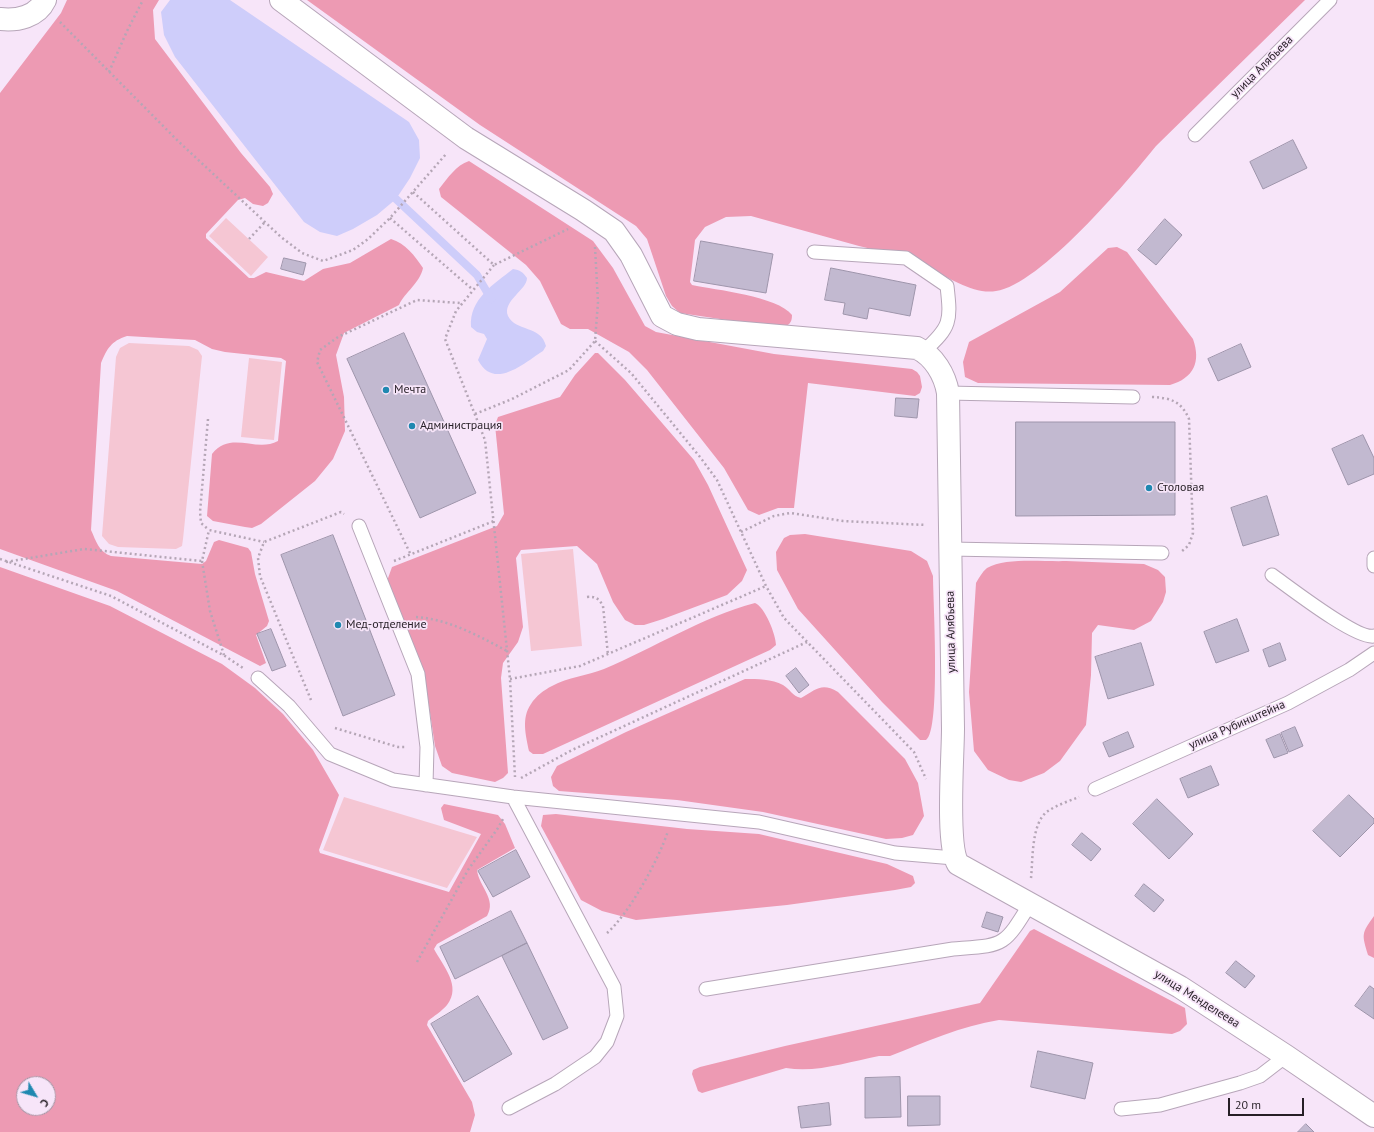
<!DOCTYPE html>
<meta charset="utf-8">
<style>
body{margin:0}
#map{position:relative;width:1374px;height:1132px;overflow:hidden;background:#f7e5f9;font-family:"PT Sans",sans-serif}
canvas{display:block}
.north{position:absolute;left:16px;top:1076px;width:40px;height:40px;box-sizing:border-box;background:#f7e5f9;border:1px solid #a396a5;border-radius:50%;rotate:128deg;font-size:11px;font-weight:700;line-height:16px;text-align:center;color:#261f26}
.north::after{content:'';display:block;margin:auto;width:14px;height:18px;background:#1f88b0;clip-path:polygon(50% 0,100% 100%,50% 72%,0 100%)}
.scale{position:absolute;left:1228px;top:1098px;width:76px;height:18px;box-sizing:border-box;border:2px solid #261f26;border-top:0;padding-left:5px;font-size:12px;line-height:14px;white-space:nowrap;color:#261f26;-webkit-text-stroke:3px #f7e5f9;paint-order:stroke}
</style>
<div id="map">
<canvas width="1374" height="1132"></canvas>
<div class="north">С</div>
<div class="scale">20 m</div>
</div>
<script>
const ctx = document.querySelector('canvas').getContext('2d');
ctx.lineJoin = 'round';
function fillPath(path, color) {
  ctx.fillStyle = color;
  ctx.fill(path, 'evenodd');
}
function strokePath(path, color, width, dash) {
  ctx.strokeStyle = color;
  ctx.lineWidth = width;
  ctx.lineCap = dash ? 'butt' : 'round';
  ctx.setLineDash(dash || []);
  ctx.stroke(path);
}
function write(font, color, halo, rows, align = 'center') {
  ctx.font = font + ' "PT Sans",sans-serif';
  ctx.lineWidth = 3.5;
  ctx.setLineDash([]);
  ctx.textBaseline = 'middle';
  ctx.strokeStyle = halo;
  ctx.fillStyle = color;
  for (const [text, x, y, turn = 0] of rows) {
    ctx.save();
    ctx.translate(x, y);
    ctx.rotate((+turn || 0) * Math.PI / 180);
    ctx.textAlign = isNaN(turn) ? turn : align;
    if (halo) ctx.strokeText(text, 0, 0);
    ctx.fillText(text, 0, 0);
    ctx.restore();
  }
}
const green = new Path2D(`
 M226 218 268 257 251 276 209 236Z
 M129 343 189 346 198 350 202 356 183 539 182 546 176 549 118 547 109 544 102 536 116 357 120 348Z
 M249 358 282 362 274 440 241 437Z
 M573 549 582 646 531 651 521 554Z
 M344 797 477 837 447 888 323 850Z`);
const forest = new Path2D(`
 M67 0H159L153 10 155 39 241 153 270 187 273 194 268 203 263 206 253 204 245 198 238 200 206 234V238L249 278H254L266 272 304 281 323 269 350 263 391 239C405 243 415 256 423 268 420 283 405 292 399 305L344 333 336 355 344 397 345 431 333 459 315 481 261 524 252 528 245 527 213 521 207 516 212 454C231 430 256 453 278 441L286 361 281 358 225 352 212 349 195 340 127 336C111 341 107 349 101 363L91 530C96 541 99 552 111 556L202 564 206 561 214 542 219 540 248 548 251 552 255 574 269 621 267 626 256 635 266 663 260 666 117 591 0 549V93L61 13Z
 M307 0H1305L1156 146C1127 182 1040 285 996 291 975 295 949 278 931 269 908 257 884 252 859 246 823 236 787 226 751 216L726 217 705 227 695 240 690 282 692 285C716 290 777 296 792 315 792 323 789 326 780 328L680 313 672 306 666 296 647 239 636 226 480 125Z
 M469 161 593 241 613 268 645 326 656 332 774 354 912 369 917 372 920 376 922 387 920 393 915 396 808 383 794 508H778L759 515 748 510 724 468 647 370 629 352 588 329H570L561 324 540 281 526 265 441 197 439 189C448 178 456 165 469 161Z
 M1117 247 1127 252 1193 339C1201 362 1194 378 1170 385L978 383 965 377 963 362 969 342 1060 292 1108 248Z
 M595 353H598L625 380 694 460 708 485 747 570 742 581 727 595 663 619 644 625H635L625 620 613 602 597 564 577 546 521 550 516 558 523 627 518 642 503 663 501 678 508 773 503 778 495 782 452 773 442 766 435 746 424 673 387 581 392 567 497 526 504 514 495 425 498 417 560 397 575 375Z
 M805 534 911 551 927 561 933 576C933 599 941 731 926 740H920L882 702 798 609 777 570 776 552 784 538 790 535Z
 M1066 561 1144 564 1158 570 1165 577 1166 592 1163 602 1151 621 1134 630 1098 625 1092 633 1091 675 1086 725 1060 761 1044 773 1021 782 1009 780 988 770 974 751 969 692 976 583C979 578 982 572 987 568 1006 557 1044 562 1066 561Z
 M0 567 110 606 222 664 255 688 283 714 313 750 339 795 319 850 320 853 449 892 481 834 444 820 441 808 444 804 498 815 505 824 515 848 477 870C479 887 497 899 487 916L437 944 434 949C443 966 462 986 447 1005 442 1011 434 1016 428 1021L427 1025 472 1102 475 1115 470 1132H0ZM24 1084H48V1108H24Z
 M755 603C765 607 776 635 776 645L770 650 543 754H533L529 751C526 736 521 718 531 704 536 696 544 690 552 686 568 677 587 676 604 669 654 648 702 617 755 603Z
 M745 679C757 679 772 679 783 685 790 689 792 696 801 698 816 690 821 682 838 692L905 759 918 783 924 816 913 835 902 838 886 839 763 812 677 800 559 791 553 786 551 777 557 766 626 732Z
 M556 814 687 829 759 834 887 864 913 876 915 883 911 887 895 890 787 905 636 920 602 911 581 900 541 826 543 815Z
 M1374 916V958L1368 955C1362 934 1361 934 1374 916Z
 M1034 929 1185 1008 1187 1024 1180 1031 1172 1034 999 1020C961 1026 926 1042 890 1056H879C848 1062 817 1073 786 1068L702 1093 698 1091 692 1074 693 1070 700 1067 785 1046 980 1003 1030 931Z`);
const water = new Path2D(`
 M170 0H230L409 122 419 140 420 158 410 178 396 199 377 215 353 229 337 236 320 232 304 222 175 57 164 35 161 12Z
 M513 269C520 270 523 272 527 278 527 290 502 301 508 316 516 332 541 325 546 346L543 351C524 363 494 391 478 360L487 339 484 334 477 332 471 327C469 299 494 284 513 269Z`);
const stream = new Path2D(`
 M396 199 477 275 491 299`);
const building = new Path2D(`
 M1293 140 1307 168 1263 189 1250 162Z
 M1165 219 1182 235 1156 265 1138 250Z
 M701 241 773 254 766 293 694 281Z
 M284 258 306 263 303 275 281 269Z
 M831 268 916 285 910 316 869 308 867 319 843 314 845 303 825 300Z
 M404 333 476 493 420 518 347 359Z
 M1241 344 1251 367 1218 381 1208 359Z
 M896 398 919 399 917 418 895 416Z
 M1016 422H1175V515L1016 516Z
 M1363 435 1374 458V474L1348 485 1332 449Z
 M1267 496 1279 535 1243 546 1231 508Z
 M333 535 395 695 343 716 281 555Z
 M1237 619 1249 651 1216 663 1204 632Z
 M271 629 286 666 272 671 257 634Z
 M1141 643 1154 685 1108 699 1095 657Z
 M1280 643 1286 660 1269 667 1263 650Z
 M796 668 809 685 799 693 786 676Z
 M1295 727 1303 746 1289 752 1281 733Z
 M1128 732 1134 747 1109 757 1103 743Z
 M1280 734 1288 753 1274 758 1266 740Z
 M1211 766 1219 785 1188 798 1180 779Z
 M1349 795 1374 819V823L1340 857 1313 831Z
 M1157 799 1193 834 1169 859 1133 824Z
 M1082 833 1101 849 1091 861 1072 845Z
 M516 850 530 877 493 897 478 871Z
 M1144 884 1164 900 1154 912 1135 896Z
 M511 911 527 943 455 979 440 947Z
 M987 912 1003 917 998 932 982 927Z
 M527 943 568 1028 543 1040 502 956Z
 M1236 961 1255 976 1245 988 1226 973Z
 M1370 986 1374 989V1019L1355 1006Z
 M478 996 512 1054 464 1082 431 1024Z
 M1038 1051 1093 1063 1085 1099 1031 1087Z
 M900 1077 901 1117 865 1118V1078Z
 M908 1096H940V1125L908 1126Z
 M829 1103 831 1125 801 1128 798 1107Z
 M1306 1124 1314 1132H1298Z`);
const path = new Path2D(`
 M60 22 178 141 281 237 302 253 323 261 353 250 368 239 390 218 447 153
 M109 72 127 31 143 0
 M413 192 494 265 568 229
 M390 218 472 289
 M249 239 265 222
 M494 265 456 311 445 339 485 440 510 679 515 777
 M595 341 631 373 700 457 717 480 766 586 784 618 914 752 926 779
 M1152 397C1171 398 1181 401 1189 419L1193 533 1189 545 1181 552
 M475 414 512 399 569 370 595 341 598 302 595 247
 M208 419 200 512 201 523 209 530
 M741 532 774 516 790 513 843 521 926 525
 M410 553 317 362 320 350 338 337 417 300 460 303
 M0 559 111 596 225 656 243 668
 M202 561 210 611 224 655
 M394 561 494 521
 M6 562 84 549 202 561 209 530 264 542
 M587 597C596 596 599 599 603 606L608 655
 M416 617C448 619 479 636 507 651
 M510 679 580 666 766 586
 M311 700 260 576 258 558 264 542 341 512 344 514
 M335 728 398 747H407
 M521 778 572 750 807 642
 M1031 878C1033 860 1031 822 1048 811 1057 805 1069 801 1079 797
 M607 933C629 914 659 859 668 831
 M417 962 468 870 498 828 503 819`);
const lane = new Path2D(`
 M1195 135 1330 0
 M814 252 906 258 947 286C951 321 951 327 924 351
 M948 393 1133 397
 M359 526 418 674 427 747 426 785
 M950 549 1162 553
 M1374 558V566
 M1272 575C1289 587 1357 640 1374 636
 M258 678 289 706 330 754 393 780 513 797 759 822 895 853 954 858
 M1095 789 1288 703 1349 670 1374 653
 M706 989 953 949C1004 945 1003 948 1030 904
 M509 1108 555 1084 595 1057 607 1042 617 1016 614 987 513 797
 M1121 1109 1160 1105 1240 1083 1260 1076 1286 1056`);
const street = new Path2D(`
 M281 0 466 138 583 210 614 231 631 255 662 316 677 324 698 329 917 348C934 356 945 375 948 393 949 505 952 617 953 729 953 757 946 845 958 864L1180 987 1286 1056 1374 1116
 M0 19C17 21 37 17 45 0`);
const markers = [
 [386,390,4,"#1f88b0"],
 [412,426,4,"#1f88b0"],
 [1149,488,4,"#1f88b0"],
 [338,625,4,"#1f88b0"]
];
const streetNames = [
 ["улица Алябьева",1262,67,-45],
 ["улица Алябьева",951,632,-91],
 ["улица Рубинштейна",1237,725,-24],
 ["улица Менделеева",1197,999,32]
];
const poiNames = [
 ["Мечта",394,390],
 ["Администрация",420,426],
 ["Столовая",1157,488],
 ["Мед-отделение",346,625]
];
fillPath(green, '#f5c6d3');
fillPath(forest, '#ed9ab3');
fillPath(water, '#cecdfa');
strokePath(stream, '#cecdfa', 8);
fillPath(building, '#c2b9d0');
strokePath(building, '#9e95ab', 1);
strokePath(lane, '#b7a6b9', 15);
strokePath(street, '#b7a6b9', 24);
strokePath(path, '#b5a6b6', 2.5, [2, 3]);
strokePath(lane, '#fff', 13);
strokePath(street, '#fff', 22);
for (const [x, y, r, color] of markers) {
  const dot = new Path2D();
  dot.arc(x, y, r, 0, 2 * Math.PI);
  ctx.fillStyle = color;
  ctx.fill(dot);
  strokePath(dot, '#f7e5f9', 1.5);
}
write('12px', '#261f26', '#f7e5f9', streetNames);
write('12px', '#261f26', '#f7e5f9', poiNames, 'left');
</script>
